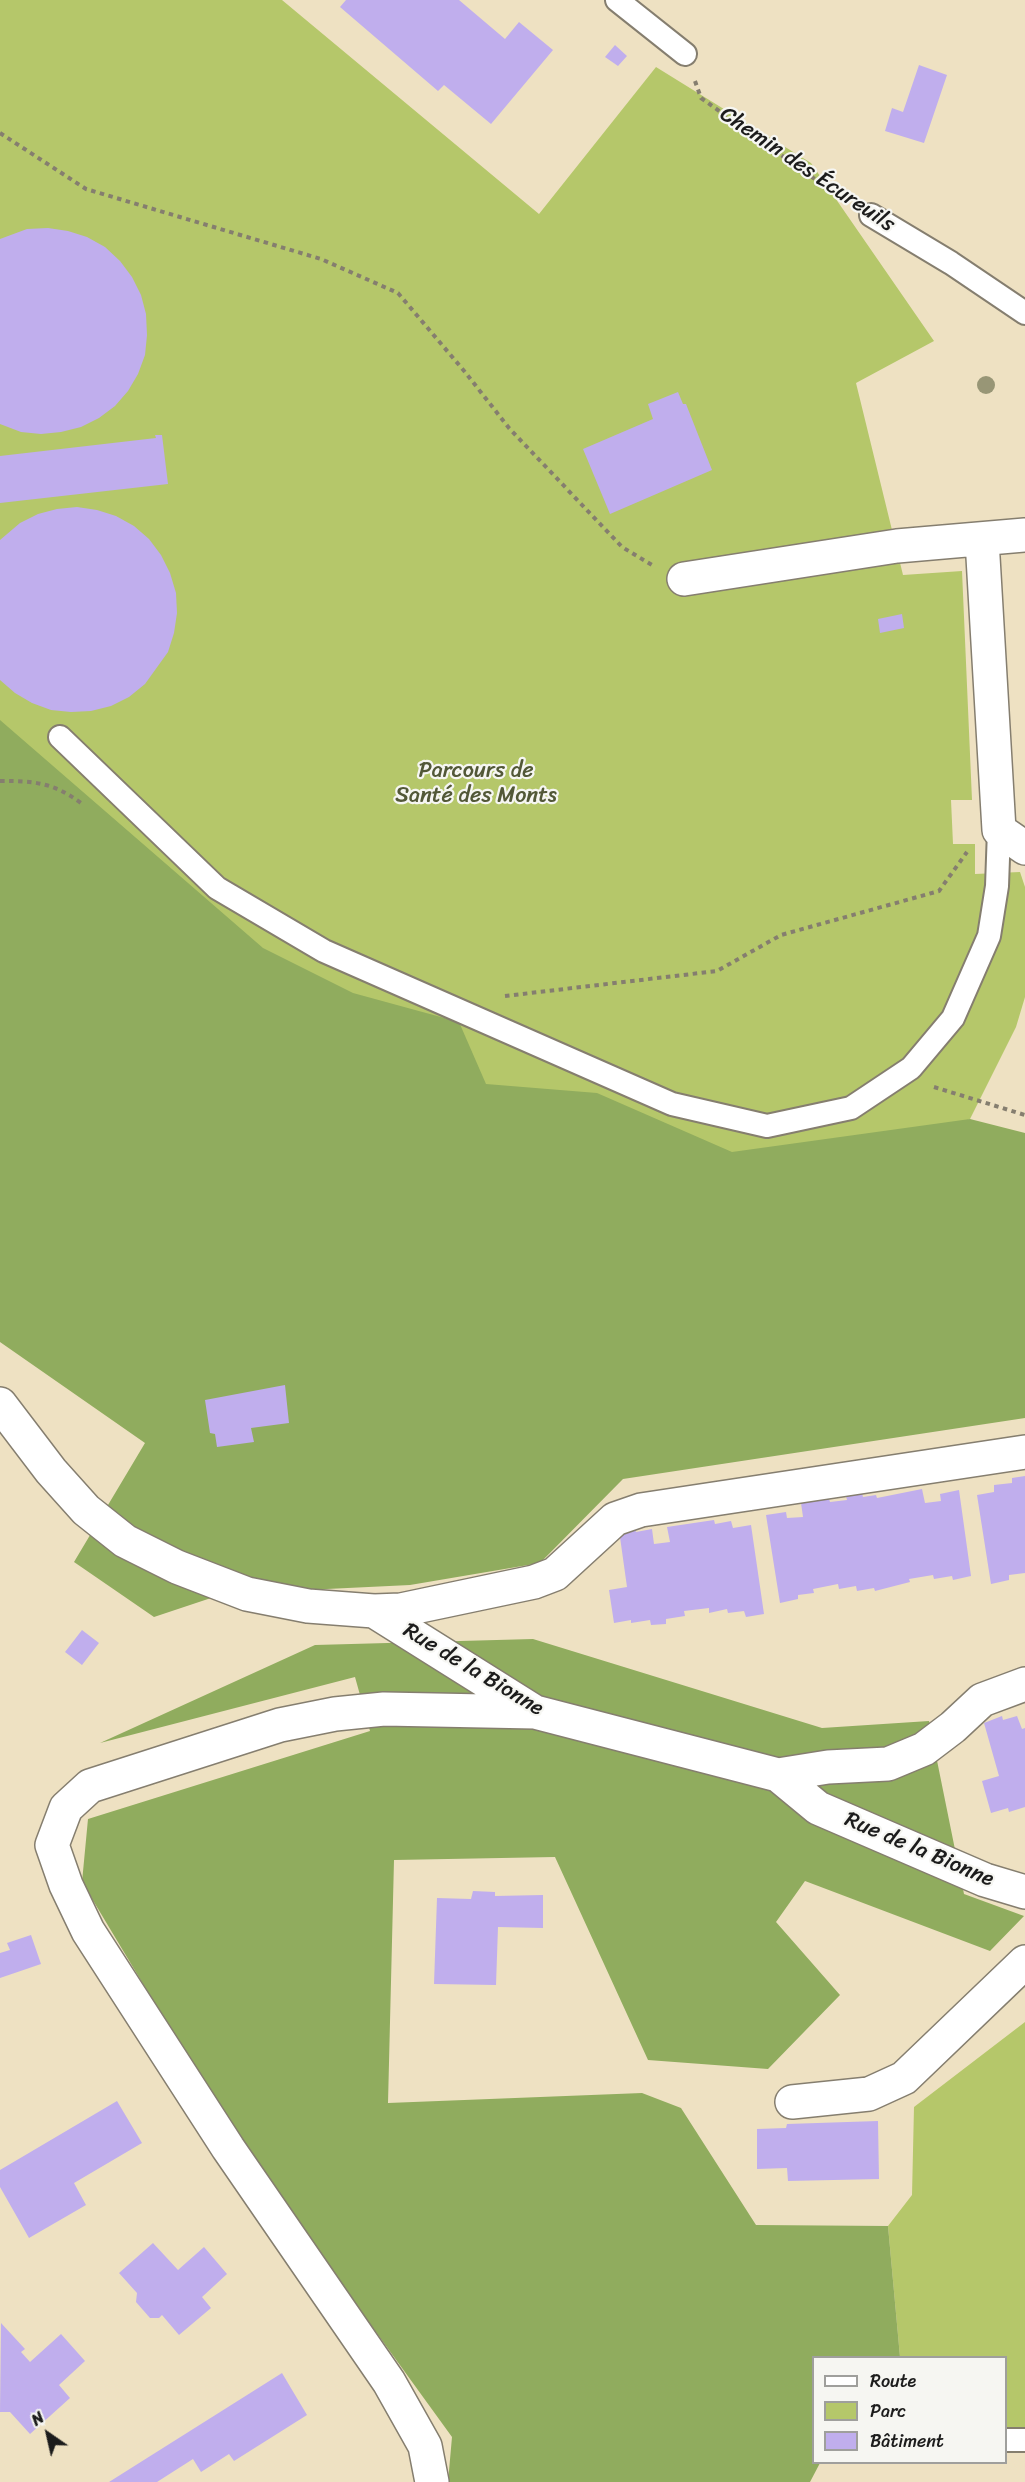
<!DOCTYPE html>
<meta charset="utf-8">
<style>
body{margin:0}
#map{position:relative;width:1025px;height:2482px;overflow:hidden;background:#eee1c2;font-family:Sriracha,sans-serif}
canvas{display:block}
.legend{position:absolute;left:812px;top:2356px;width:195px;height:108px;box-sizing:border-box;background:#f6f6f2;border:2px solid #9f9f9c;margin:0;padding:8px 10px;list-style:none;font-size:18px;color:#1c1c1c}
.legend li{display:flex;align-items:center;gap:12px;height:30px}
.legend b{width:30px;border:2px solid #9f9f9c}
.north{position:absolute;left:18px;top:2404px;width:60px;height:60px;-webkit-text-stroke:4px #f6f6f2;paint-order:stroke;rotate:326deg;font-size:16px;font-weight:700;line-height:24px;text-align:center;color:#1c1c1c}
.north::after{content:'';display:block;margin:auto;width:21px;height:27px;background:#1c1c1c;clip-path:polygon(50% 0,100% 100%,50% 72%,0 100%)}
</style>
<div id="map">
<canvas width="1025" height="2482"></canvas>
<ul class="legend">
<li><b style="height:8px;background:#fff"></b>Route</li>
<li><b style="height:16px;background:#b5c76a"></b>Parc</li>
<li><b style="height:16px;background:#c0aeed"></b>Bâtiment</li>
</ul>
<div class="north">N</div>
</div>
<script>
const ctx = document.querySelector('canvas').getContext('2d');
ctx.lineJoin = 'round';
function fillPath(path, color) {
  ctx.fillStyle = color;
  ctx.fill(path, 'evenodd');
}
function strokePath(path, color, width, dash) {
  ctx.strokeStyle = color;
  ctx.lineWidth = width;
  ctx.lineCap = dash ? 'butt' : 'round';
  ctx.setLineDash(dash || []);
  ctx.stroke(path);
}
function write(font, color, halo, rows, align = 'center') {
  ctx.font = font + ' Sriracha,sans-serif';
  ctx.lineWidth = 4.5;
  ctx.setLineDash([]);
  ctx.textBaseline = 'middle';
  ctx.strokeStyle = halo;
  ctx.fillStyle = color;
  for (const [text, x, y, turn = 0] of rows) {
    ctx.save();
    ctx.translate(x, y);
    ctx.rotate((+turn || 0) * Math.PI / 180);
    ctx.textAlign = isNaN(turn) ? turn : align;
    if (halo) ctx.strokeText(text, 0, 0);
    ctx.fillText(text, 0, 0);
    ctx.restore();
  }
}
const green = new Path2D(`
 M0 0H282L539 214 656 67 811 163 934 341 856 383 903 575 962 571 972 800H951L953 844H975V874L1020 872 1025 887V997L1016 1027 970 1119 418 1372 0 995Z
 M1025 2022V2427H1006V2358L900 2357 888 2226 912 2195 914 2107Z`);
const forest = new Path2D(`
 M0 720 263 948 353 993 459 1022 486 1084 597 1093 732 1152 970 1119 1025 1133V1418L623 1479 540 1563 410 1585 223 1594 154 1617 74 1562 145 1443 0 1342Z
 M533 1639 822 1728 929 1721 964 1894 1024 1916 990 1951 805 1881 776 1922 840 1995 768 2069 648 2060 555 1857 394 1860 388 2103 642 2093 681 2108 756 2225 888 2226 900 2357 814 2358V2462L820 2463 810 2482H448L452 2437 234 2136 82 1882 88 1819 370 1731 355 1677 100 1743 315 1645Z`);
const building = new Path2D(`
 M346 0H459L505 39 519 22 553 50 491 124 444 85 438 91 340 7Z
 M615 45 627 56 618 66 605 57Z
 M919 65 947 75 924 143 885 131 892 108 903 112Z
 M48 228 68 231 87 237 105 247 120 261 132 277 141 295 146 314 147 335 145 355 138 374 128 391 115 406 99 418 81 427 61 432 41 434 21 432 0 424V239L27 229Z
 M678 392 683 404H686L712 470 610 514 583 449 653 419 648 404Z
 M155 435H162L168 484 0 503V456L156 438Z
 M77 507 97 510 116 516 134 526 149 539 161 555 170 573 176 593 177 613 174 633 168 652 145 684 129 697 111 706 91 711 71 712 51 710 32 703 15 693 0 680V540L20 523 38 514 57 509Z
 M902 614 904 628 880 633 878 619Z
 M285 1385 289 1423 251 1428 254 1442 217 1447 215 1434 210 1433 205 1400Z
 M1025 1476V1573L1009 1575V1580L991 1584 977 1495 994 1492V1485L1012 1483V1478Z
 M922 1489 925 1503 941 1501 940 1494 959 1490 971 1576 953 1580 952 1576 934 1579 933 1575 909 1579 910 1582 875 1591 874 1588 857 1591 856 1586 839 1589 838 1584 813 1589 814 1593 798 1595V1599L780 1603 766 1515 786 1512 787 1518 803 1517 801 1503 829 1499 830 1502 847 1500 846 1496 862 1493 863 1497 876 1495 877 1498Z
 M714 1520 715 1524 731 1521 733 1528 751 1525 764 1614 746 1617 744 1611 728 1613 727 1609 709 1613V1608L684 1611 685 1616 666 1619V1624L651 1625 650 1620 631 1623V1620L614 1623 609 1590 627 1587 619 1530 635 1527 636 1532 652 1529 654 1544 670 1542 667 1527Z
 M82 1630 99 1643 82 1665 65 1652Z
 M1002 1716 1003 1720 1017 1716 1022 1729 1025 1728V1807L1009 1812 1008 1808 991 1813 982 1781 999 1776 984 1723Z
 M473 1891 495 1892V1896L543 1895V1928L498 1927 496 1985 434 1984 437 1898 471 1899Z
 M31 1935 41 1964 0 1978V1953L10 1950 7 1943Z
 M117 2101 142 2143 74 2183 86 2205 29 2238 0 2187V2170Z
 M878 2121 879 2179 788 2181 787 2168 757 2169V2129L786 2128 787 2124Z
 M153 2243 178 2270 204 2247 227 2274 202 2297 211 2308 179 2335 162 2315 159 2318H150L136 2302 137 2293 119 2273Z
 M1 2323 25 2349 21 2352 30 2362 61 2334 85 2361 59 2385 70 2398 30 2434 10 2412H0Z
 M282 2373 307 2415 234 2461 229 2454 201 2472 193 2459 157 2482H109Z`);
const path = new Path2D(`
 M695 81 701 98 847 202
 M0 133 86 189 321 259 398 293 465 372 509 428 622 547 652 565
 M0 781C34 781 52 782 81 803
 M505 996 717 971 781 935 939 891 967 852
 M934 1087 1025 1115`);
const lane = new Path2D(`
 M617 0 685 54
 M871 215 951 263 1025 313
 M60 737 217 888 324 951 672 1104 767 1126 851 1108 911 1068 953 1018 989 936 997 886 999 830
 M1006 2440H1025`);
const street = new Path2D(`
 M982 540 999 830 1025 848
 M684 579 897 546 1025 535
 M0 1404 51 1471 86 1510 125 1541 177 1567 247 1594 308 1606 374 1611 535 1712 778 1775 818 1808 985 1880 1025 1892
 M374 1611 401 1610 534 1582 555 1574 615 1519 641 1510 1025 1452
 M778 1775 828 1767 888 1764 924 1749 953 1727 982 1700 1025 1684
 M792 2102 869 2094 904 2078 1025 1962
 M432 2482 425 2446 389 2382 228 2148 88 1931 66 1885 52 1845 66 1808 90 1786 280 1725 335 1714 384 1709 535 1712`);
const trees = [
 [986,385]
];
const streetNames = [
 ["Chemin des Écureuils",807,170,34],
 ["Rue de la Bionne",473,1670,31],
 ["Rue de la Bionne",919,1850,23]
];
const parkNames = [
 ["Parcours de",476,771],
 ["Santé des Monts",476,796]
];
fillPath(green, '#b5c76a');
fillPath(forest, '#90ac5e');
fillPath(building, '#c0aeed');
strokePath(lane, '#857e6f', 26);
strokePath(street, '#857e6f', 36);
strokePath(path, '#857e6f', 4, [4.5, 4.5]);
strokePath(lane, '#fff', 22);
strokePath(street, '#fff', 33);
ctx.fillStyle = '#989676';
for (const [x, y] of trees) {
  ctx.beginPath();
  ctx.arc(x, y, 9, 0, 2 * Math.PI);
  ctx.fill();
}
write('22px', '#1c1c1c', '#f6f6f2', streetNames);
write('22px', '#525837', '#f6f6f2', parkNames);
</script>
